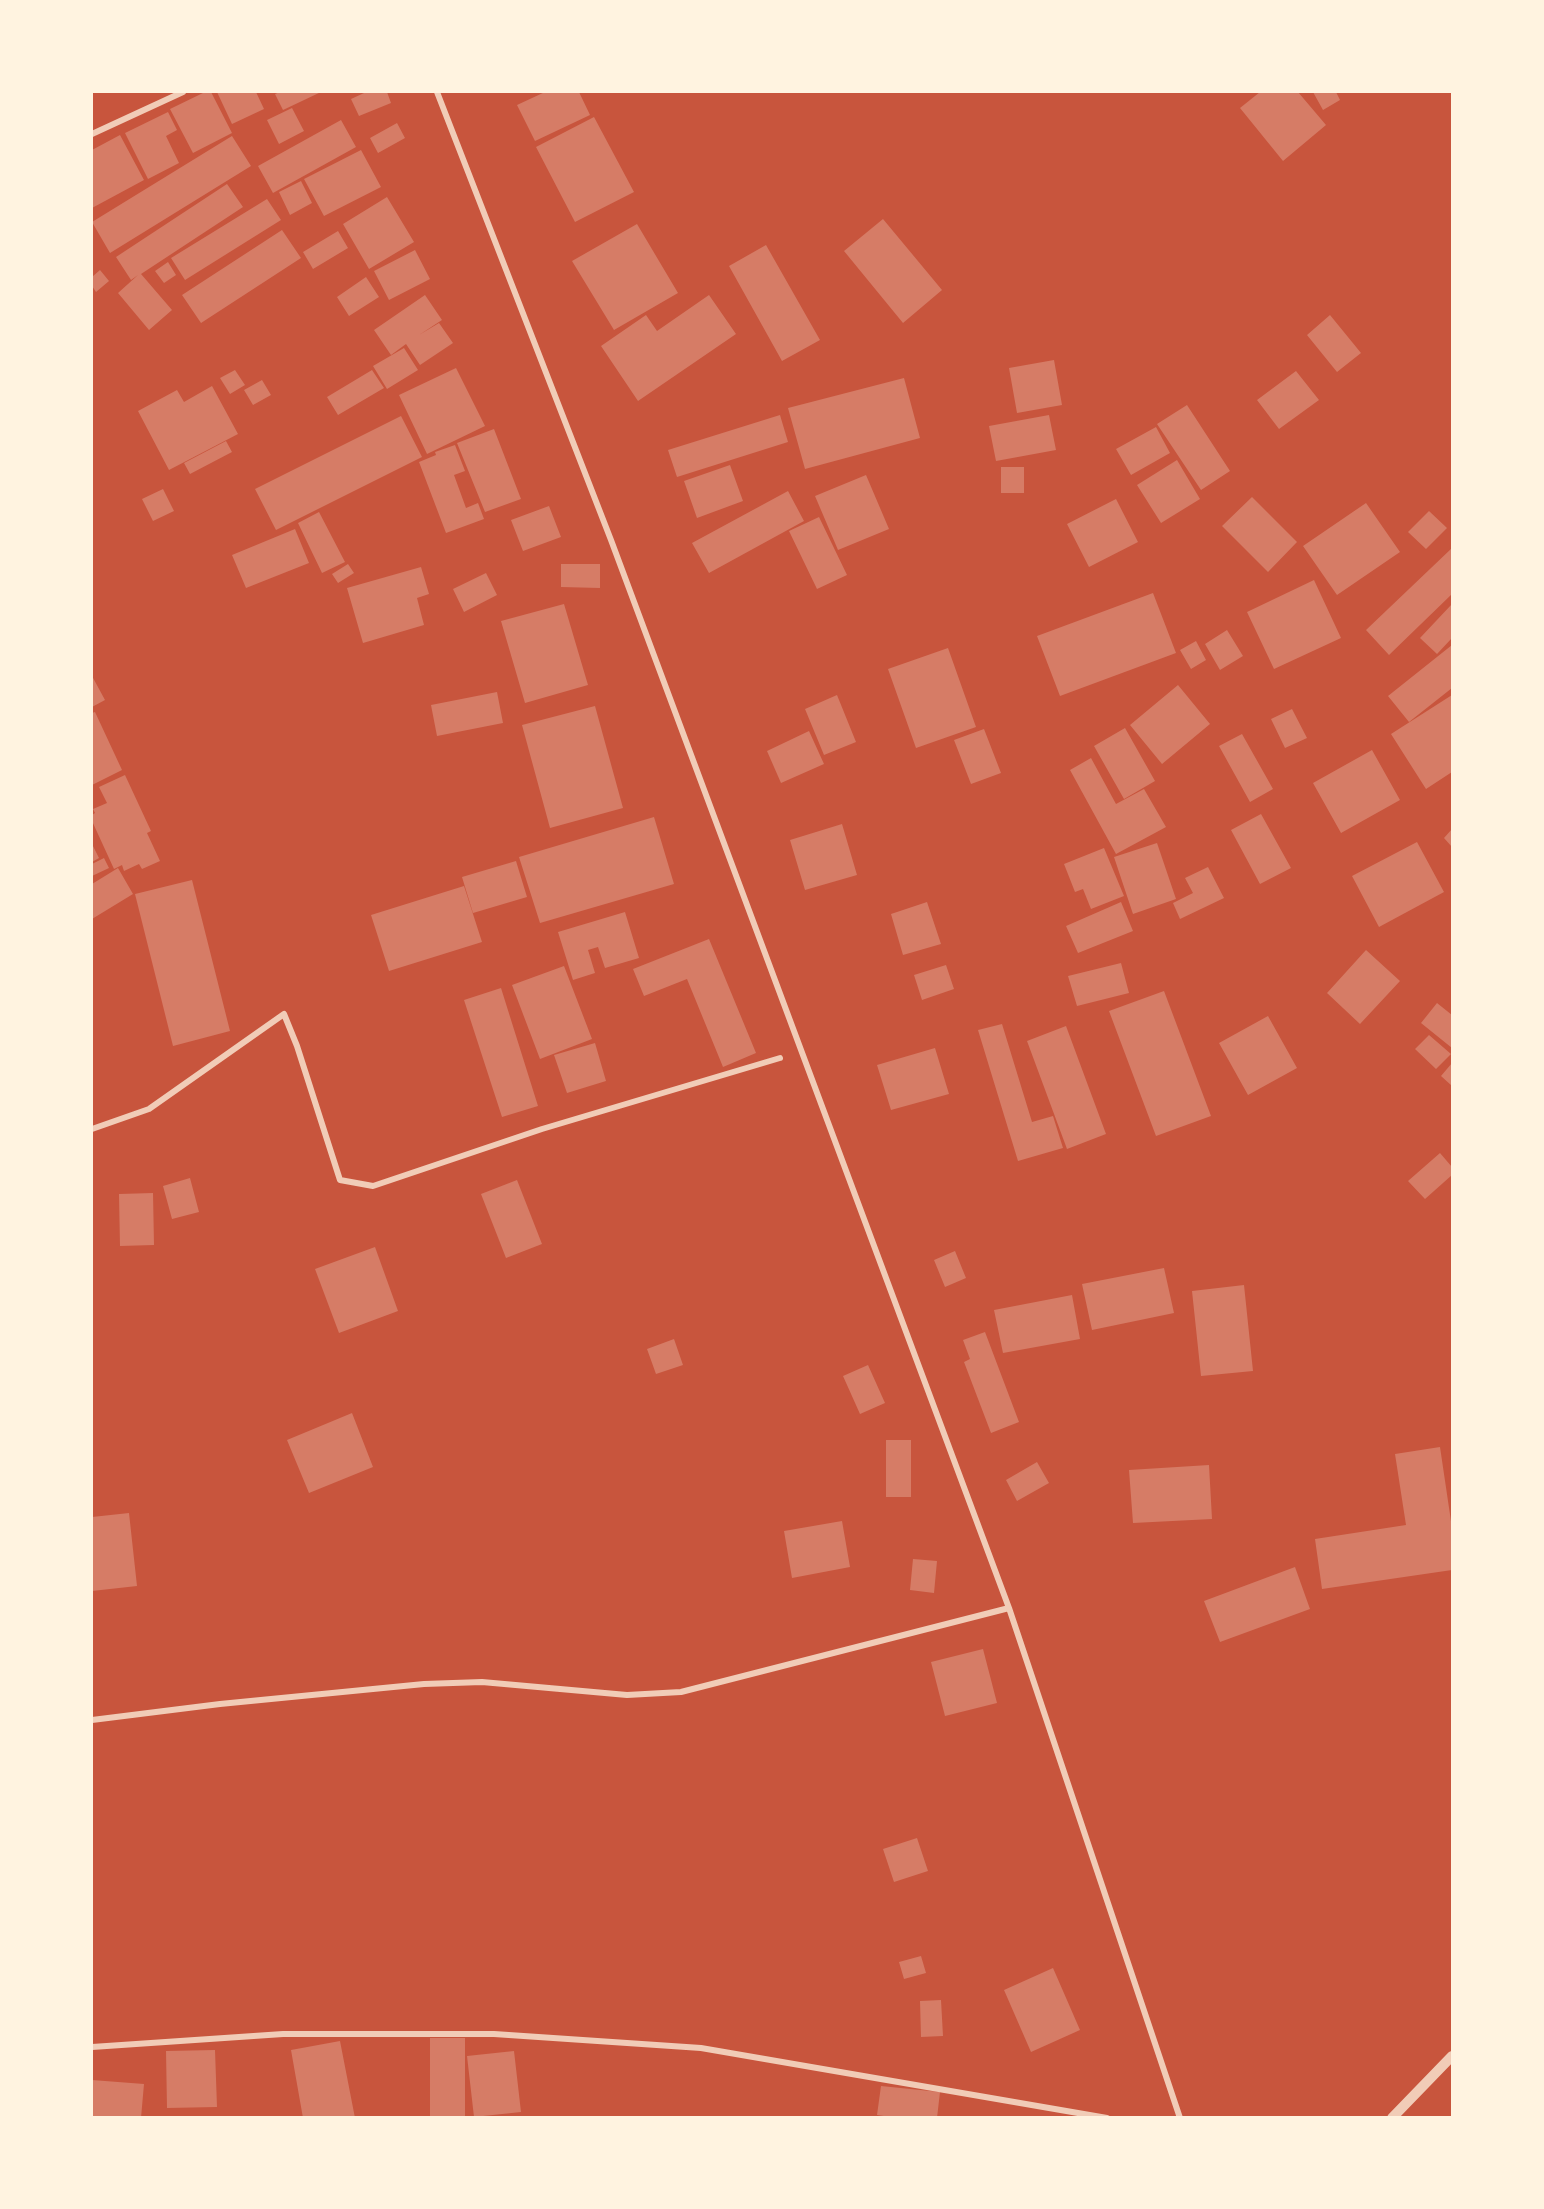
<!DOCTYPE html>
<style>
body{margin:0}
#map{position:relative;width:1544px;height:2209px;overflow:hidden;background:#c8553d;font-family:Bitter,serif}
canvas{display:block}
.frame{position:absolute;inset:0;border:93px solid #fff3e0;pointer-events:none}
</style>
<div id="map">
<canvas width="1544" height="2209"></canvas>
<div class="frame"></div>
</div>
<script>
const ctx = document.querySelector('canvas').getContext('2d');
ctx.lineJoin = 'round';
function fillPath(path, color) {
  ctx.fillStyle = color;
  ctx.fill(path, 'evenodd');
}
function strokePath(path, color, width, dash) {
  ctx.strokeStyle = color;
  ctx.lineWidth = width;
  ctx.lineCap = dash ? 'butt' : 'round';
  ctx.setLineDash(dash || []);
  ctx.stroke(path);
}
const building = new Path2D(`
 M205 92H211L232 133 193 153 170 109Z
 M217 92H256L264 109 232 124Z
 M280 92H321L283 110 275 94Z
 M364 92H387L391 103 359 116 351 99 364 93Z
 M545 92H579L590 115 535 141 517 105Z
 M1260 92H1298L1326 125 1283 161 1240 108Z
 M1313 92H1336L1340 100 1323 110Z
 M292 108 304 131 279 144 267 120Z
 M168 112 177 130 166 136 179 163 148 179 125 133Z
 M594 117 634 192 575 222 536 147Z
 M341 120 356 147 273 193 258 166Z
 M397 123 405 138 378 153 370 138Z
 M120 135 144 180 92 208V150Z
 M232 136 251 166 110 253 92 222Z
 M361 150 381 187 324 216 304 179Z
 M301 181 312 203 290 215 279 192Z
 M227 184 243 207 141 274 172 310 149 330 118 293 138 275 131 280 116 257Z
 M387 197 414 242 369 269 343 224Z
 M267 199 281 220 185 280 171 258Z
 M883 219 942 290 903 323 844 251Z
 M637 224 678 293 614 330 572 261Z
 M282 230 301 258 201 323 182 295Z
 M338 231 348 248 313 269 303 252Z
 M766 245 820 340 782 361 729 266Z
 M415 250 430 279 389 300 374 271Z
 M168 262 176 275 164 283 155 271Z
 M100 270 109 281 96 292 92 286V277Z
 M366 277 379 297 349 316 337 297Z
 M425 295 442 320 419 335 439 323 453 343 420 365 406 344 391 355 374 330Z
 M709 295 736 334 638 401 601 346 646 315 657 331Z
 M1330 315 1361 353 1337 372 1307 335Z
 M404 348 418 370 387 389 373 366Z
 M1054 360 1062 405 1017 413 1009 368Z
 M456 368 485 426 427 454 399 395Z
 M235 370 245 385 230 394 220 378Z
 M372 370 384 388 338 415 327 397Z
 M1296 371 1319 400 1279 429 1257 400Z
 M904 378 920 438 805 469 788 408Z
 M262 380 271 395 253 405 244 390Z
 M212 386 238 434 169 470 138 411 177 390 184 402Z
 M1187 405 1230 471 1201 490 1157 424Z
 M780 415 788 442 677 477 668 450Z
 M1049 415 1056 450 996 461 989 426Z
 M401 416 422 457 276 530 255 489Z
 M1156 427 1170 453 1131 475 1116 449Z
 M494 429 521 499 485 512 457 443Z
 M226 441 232 452 190 474 184 463Z
 M455 445 465 471 454 475 466 508 478 503 484 519 446 533 419 462 436 455 435 452Z
 M1177 460 1200 499 1161 523 1137 485Z
 M730 465 743 501 697 518 684 481Z
 M1001 467H1024V493H1001Z
 M866 475 889 529 838 550 815 496Z
 M163 489 174 511 153 521 142 499Z
 M788 491 804 521 709 573 692 543Z
 M1252 497 1297 542 1268 572 1222 526Z
 M1116 499 1138 542 1089 567 1067 524Z
 M1366 503 1400 552 1337 595 1303 546Z
 M549 506 561 537 523 551 511 520Z
 M1429 511 1447 528 1426 549 1408 532Z
 M319 512 345 562 322 573 298 523Z
 M819 517 847 575 817 589 789 531Z
 M295 529 309 563 246 588 232 555Z
 M1452 548V594L1389 655 1366 630Z
 M348 564 354 573 338 583 332 574Z
 M561 564H600V588L561 587Z
 M421 567 429 594 417 598 424 625 363 643 347 588Z
 M486 573 497 595 464 612 453 589Z
 M1314 580 1341 638 1274 669 1247 612Z
 M1153 593 1176 653 1060 696 1037 636Z
 M564 604 588 685 525 703 501 621Z
 M1452 604V638L1437 654 1420 638Z
 M1227 630 1243 656 1220 670 1205 644Z
 M1196 641 1206 660 1191 669 1180 650Z
 M1452 645V688L1409 722 1388 696Z
 M948 648 976 727 916 748 888 669Z
 M92 676 105 700 92 707Z
 M1178 685 1210 724 1162 764 1130 725Z
 M497 692 503 723 437 736 431 705Z
 M837 695 856 742 824 755 805 709Z
 M1452 695V772L1426 789 1391 734Z
 M595 706 623 808 550 828 522 725Z
 M1292 709 1307 738 1285 748 1271 719Z
 M95 712 122 770 92 785V713Z
 M1125 728 1155 781 1124 799 1094 746Z
 M984 729 1001 773 971 784 954 740Z
 M809 731 824 764 781 783 767 751Z
 M1242 734 1273 789 1250 802 1219 746Z
 M1372 750 1400 800 1341 833 1313 783Z
 M1091 758 1116 804 1144 789 1166 827 1116 854 1070 770Z
 M125 775 151 831 147 833 160 861 142 869 139 864 124 871 122 865 114 869 92 821V815L95 813 93 809 107 803 99 787Z
 M1261 814 1291 868 1260 884 1231 830Z
 M654 817 674 884 540 923 519 857Z
 M842 824 857 875 805 890 790 840Z
 M1452 829V847L1444 838Z
 M1417 842 1444 892 1379 927 1352 876Z
 M1157 843 1176 899 1133 914 1114 857Z
 M92 844 99 858 92 862Z
 M1104 848 1124 896 1091 909 1083 889 1075 892 1064 864Z
 M104 858 109 868 92 876V864Z
 M516 861 527 897 473 913 462 877Z
 M1208 867 1224 898 1180 919 1173 903 1193 893 1185 878Z
 M118 868 133 894 92 919V884Z
 M192 880 230 1031 173 1046 135 894Z
 M464 886 482 942 389 971 371 915Z
 M927 902 941 944 903 955 891 914Z
 M1121 902 1133 931 1078 953 1066 926Z
 M625 912 639 958 605 968 598 947 588 950 595 973 573 980 558 932Z
 M709 939 756 1053 723 1067 687 979 644 996 633 969Z
 M1366 950 1400 981 1360 1024 1327 993Z
 M1121 963 1129 993 1077 1006 1068 976Z
 M946 965 954 989 922 1000 914 975Z
 M564 966 592 1039 540 1059 512 985Z
 M501 988 538 1106 502 1117 464 1000Z
 M1164 991 1211 1116 1156 1136 1109 1011Z
 M1437 1003 1452 1015V1048L1421 1023Z
 M1268 1016 1297 1068 1248 1095 1219 1043Z
 M1002 1024 1032 1122 1053 1116 1063 1148 1018 1161 978 1030Z
 M1066 1026 1106 1134 1067 1149 1027 1041Z
 M1429 1035 1451 1054 1436 1069 1415 1049Z
 M595 1043 606 1081 567 1093 554 1055Z
 M935 1048 949 1094 891 1110 877 1065Z
 M1452 1063V1086L1441 1076Z
 M1440 1153 1452 1167V1175L1425 1199 1408 1181Z
 M190 1178 199 1212 172 1219 163 1186Z
 M517 1180 542 1244 506 1258 481 1194Z
 M153 1193 154 1245 120 1246 119 1194Z
 M375 1247 398 1311 339 1333 315 1269Z
 M955 1251 966 1278 945 1287 934 1260Z
 M1164 1268 1174 1313 1092 1330 1082 1284Z
 M1244 1285 1253 1371 1201 1376 1192 1291Z
 M1072 1295 1080 1339 1003 1353 994 1310Z
 M985 1332 1019 1422 991 1433 964 1362 970 1359 963 1340Z
 M674 1339 683 1365 656 1374 647 1349Z
 M868 1365 885 1403 860 1414 843 1376Z
 M352 1413 373 1467 309 1493 287 1440Z
 M886 1440H911V1497H886Z
 M1440 1447 1452 1528V1570L1322 1589 1315 1539 1406 1525 1395 1454Z
 M1037 1462 1049 1483 1017 1501 1006 1480Z
 M1209 1465 1212 1519 1133 1523 1129 1470Z
 M129 1513 137 1586 92 1591V1517Z
 M842 1521 850 1567 792 1578 784 1531Z
 M913 1559 937 1561 934 1593 910 1590Z
 M1295 1567 1310 1609 1220 1642 1204 1601Z
 M983 1649 997 1703 945 1716 931 1662Z
 M917 1838 928 1871 894 1882 883 1849Z
 M921 1956 926 1973 904 1979 899 1962Z
 M1053 1968 1080 2030 1031 2052 1004 1990Z
 M941 2000 943 2036 921 2037 920 2001Z
 M430 2038H465V2118H430Z
 M340 2041 355 2118H303L291 2050Z
 M215 2050 217 2107 167 2108 166 2051Z
 M514 2051 521 2112 474 2117 467 2056Z
 M92 2080 144 2084 141 2118H92Z
 M881 2086 940 2092 937 2118H897L877 2115Z`);
const minor = new Path2D(`
 M437 92 611 540 1009 1608 1180 2118
 M92 134 183 92
 M92 1129 149 1109 284 1014 297 1046 340 1180 373 1186 542 1129 780 1058
 M92 1720 220 1704 424 1684 482 1682 627 1695 681 1692 1009 1608
 M92 2047 283 2034H494L701 2048 1107 2118`);
const tertiary = new Path2D(`
 M1392 2118 1452 2056`);
fillPath(building, '#d67c66');
strokePath(minor, '#f1ccb7', 6);
strokePath(tertiary, '#f1ccb7', 10);
</script>
